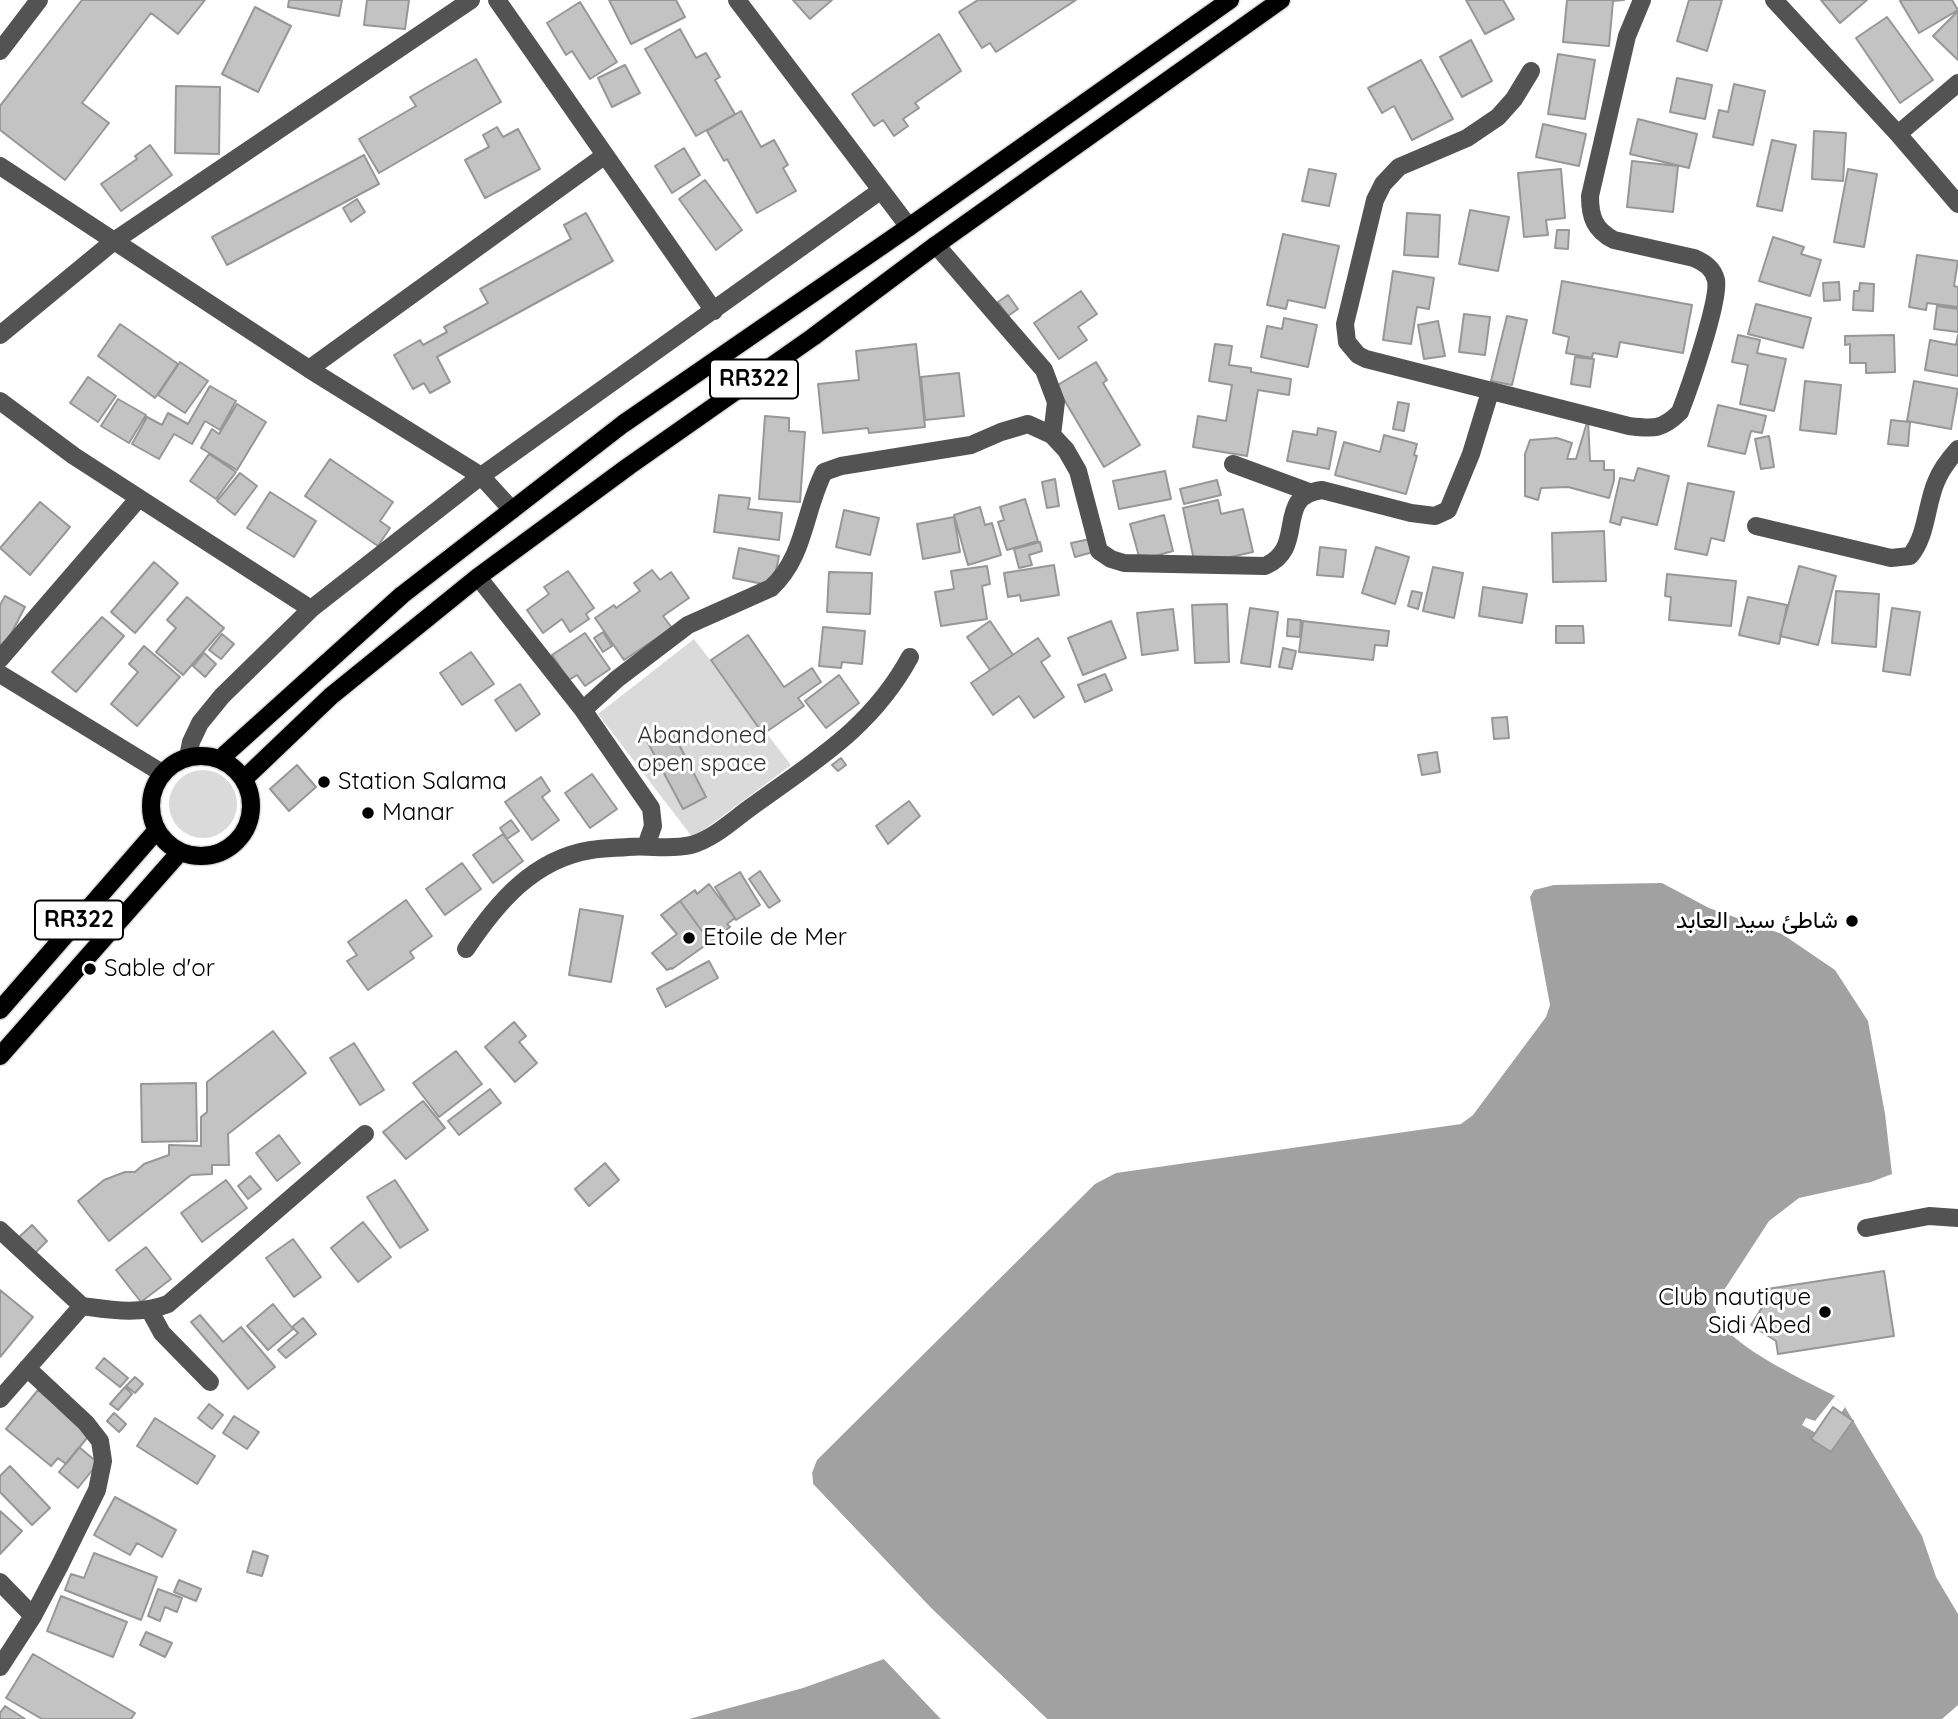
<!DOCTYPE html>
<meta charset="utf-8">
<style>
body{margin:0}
canvas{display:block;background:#fff}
</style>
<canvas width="1958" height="1719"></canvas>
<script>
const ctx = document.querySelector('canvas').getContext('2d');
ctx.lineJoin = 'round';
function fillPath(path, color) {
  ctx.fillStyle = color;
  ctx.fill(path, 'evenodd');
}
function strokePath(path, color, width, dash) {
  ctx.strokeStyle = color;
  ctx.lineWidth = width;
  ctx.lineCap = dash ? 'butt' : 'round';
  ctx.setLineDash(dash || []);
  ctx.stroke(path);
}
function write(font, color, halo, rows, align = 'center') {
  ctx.font = font + ' Quicksand,Vazirmatn,sans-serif';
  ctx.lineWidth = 6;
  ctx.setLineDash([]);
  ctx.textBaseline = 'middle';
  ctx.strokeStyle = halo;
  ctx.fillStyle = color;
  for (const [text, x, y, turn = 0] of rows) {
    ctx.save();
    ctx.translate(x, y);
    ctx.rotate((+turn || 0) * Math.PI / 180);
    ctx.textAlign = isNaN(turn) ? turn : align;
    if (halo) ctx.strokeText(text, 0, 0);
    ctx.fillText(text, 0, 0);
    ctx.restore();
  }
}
const green = new Path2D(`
 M694 639 791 765 693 838 598 714Z
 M169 804a34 34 0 1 1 68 0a34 34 0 1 1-68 0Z`);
const water = new Path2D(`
 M1662 883 1709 908 1782 934 1835 970 1868 1021 1885 1114 1892 1174 1871 1182 1799 1198 1769 1221 1715 1304C1716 1312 1716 1318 1722 1325 1745 1353 1802 1379 1835 1396L1845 1407 1922 1536 1936 1577 1958 1614V1705L1942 1719H1047L931 1608 813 1484 812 1473 817 1460 1095 1184 1116 1173 1461 1124 1473 1115 1546 1017 1550 1005 1530 897 1534 890 1554 885Z
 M884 1659 941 1719H689L803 1688Z`);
const pier = new Path2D(`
 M1835 1396 1845 1407 1829 1431 1830 1441 1802 1425 1806 1418 1815 1421Z
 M810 1470 812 1473 813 1484 931 1608 1047 1719H1042L928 1611 810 1486Z
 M881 1656 886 1657 945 1719H941Z`);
const building = new Path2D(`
 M82 0H205L178 34 151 13 82 103 109 123 65 180 0 130V106Z
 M289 0H342L339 16 288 7Z
 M367 0H409L405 29 364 25Z
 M609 0H676L685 17 631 44Z
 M793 0H832L810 19Z
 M978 0H1076L996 52 990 43 982 48 959 12Z
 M1466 0H1503L1514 19 1485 34Z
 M1567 0H1624L1613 1 1609 46 1563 42Z
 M1689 0H1722L1707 51 1677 41Z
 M1821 0H1867L1840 23Z
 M1902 0H1952L1958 10 1919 33 1900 1Z
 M580 2 617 62 590 79 572 51 566 55 547 23Z
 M255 7 291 26 258 92 222 74Z
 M1958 11V60L1933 36Z
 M1887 17 1933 80 1900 103 1856 38Z
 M680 29 696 58 706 53 720 77 715 80 735 114 696 136 645 49Z
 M939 34 961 71 915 103 919 108 903 119 908 126 894 136 883 120 874 126 852 94Z
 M1471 40 1492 81 1462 97 1440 57Z
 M1558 54 1595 60 1585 119 1548 114Z
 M476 59 501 102 379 173 359 139 416 106 410 97Z
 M1421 60 1453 119 1412 140 1394 106 1382 113 1368 88Z
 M625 65 640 93 612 107 598 78Z
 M1677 78 1712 85 1705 119 1670 112Z
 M1734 84 1765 91 1753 145 1713 137 1719 110 1728 112Z
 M176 86 220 87 219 154 175 153Z
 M741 111 761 147 774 140 788 165 783 168 796 191 757 213 727 159 724 161 707 131Z
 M1638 119 1697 134 1689 168 1630 154Z
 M1543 124 1586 134 1579 166 1536 157Z
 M497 127 503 137 518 129 540 169 485 198 465 160 489 147 483 135Z
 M1814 131 1846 133 1843 181 1812 179Z
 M1772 140 1796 145 1782 211 1757 206Z
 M150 145 172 175 121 211 101 184 137 159 135 156Z
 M684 148 700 175 672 193 655 166Z
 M364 155 379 184 227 265 212 237Z
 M1632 161 1678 166 1673 212 1627 207Z
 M1309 169 1336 174 1329 206 1302 201Z
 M1561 169 1565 218 1546 220 1548 235 1524 237 1518 173Z
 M1848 169 1877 174 1864 247 1834 242Z
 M705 180 742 230 716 250 679 199Z
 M357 199 365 212 351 222 343 208Z
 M1470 210 1509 217 1498 271 1459 264Z
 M586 213 613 261 437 357 450 382 430 393 424 383 413 389 394 355 420 340 423 345 447 332 444 327 488 303 480 289 571 239 564 225Z
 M1407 213 1440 215 1438 257 1404 255Z
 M1557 230H1569L1568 249 1555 248Z
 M1283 234 1339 246 1325 308 1288 300 1286 309 1267 305Z
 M1773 237 1804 247 1801 254 1821 260 1810 296 1759 281Z
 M1917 255 1958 261 1954 286 1958 287V307L1927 303 1926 310 1909 307Z
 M1393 271 1434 278 1429 309 1417 307 1411 344 1383 340Z
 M1562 281 1692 305 1683 353 1620 342 1617 357 1593 353 1592 358 1566 353 1569 337 1553 333Z
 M1839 282 1840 300 1824 301 1823 283Z
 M1860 283 1874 284 1873 311 1853 310 1854 291H1859Z
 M1081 291 1097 314 1078 327 1087 340 1059 359 1034 323Z
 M1008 295 1018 309 1008 316 998 302Z
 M1756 304 1811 318 1803 348 1748 334Z
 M1937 306 1958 309V332L1934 329Z
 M1464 314 1490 317 1485 355 1459 352Z
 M1507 316 1527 320 1512 385 1491 381Z
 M1284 318 1317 325 1308 367 1261 357 1267 326 1282 329Z
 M1438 321 1445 356 1424 359 1418 325Z
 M120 324 178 364 155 398 98 356Z
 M1738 335 1760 340 1757 353 1786 359 1774 411 1740 404 1748 365 1732 362Z
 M1894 335 1895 372 1866 373V363H1850V344L1845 345V336Z
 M1958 335V376L1925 370 1930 340 1956 345Z
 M916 344 925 427 869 433 868 428 823 433 818 384 859 380 856 351Z
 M1215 344 1232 346 1229 365 1251 368V372L1291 379 1289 395 1258 390 1247 456 1193 447 1198 416 1226 421 1232 385 1209 381Z
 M1575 357 1594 359 1590 387 1571 384Z
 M180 362 208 381 185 413 158 395Z
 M1096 362 1107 380 1103 383 1140 445 1104 467 1056 386Z
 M959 373 964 416 925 420 921 377Z
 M88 377 116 396 98 422 70 403Z
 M1805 381 1841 385 1836 434 1800 430Z
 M1914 381 1958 389 1951 429 1907 421Z
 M210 386 236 401 220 430 205 421 192 444 174 434 159 459 132 444 147 417 162 425 168 413 188 424Z
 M118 399 146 415 129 443 101 426Z
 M1398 402 1409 404 1404 431 1393 429Z
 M237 404 266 422 237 470 201 448 212 429 219 434Z
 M1718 405 1766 416 1762 433 1751 431 1745 454 1708 446Z
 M765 416 789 418V431L805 432 800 502 759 499Z
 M1588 419 1590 461H1604V470H1614V480L1609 498 1568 487 1541 488 1538 500 1525 496V454L1530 440 1557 438 1572 443 1567 459H1576Z
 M1891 420 1910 422 1908 446 1888 444Z
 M1318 428 1336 432 1329 469 1287 461 1293 431 1317 435Z
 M1384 435 1417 444 1414 455 1417 456 1406 494 1335 475 1344 442 1380 452Z
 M1769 436 1774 467 1761 469 1755 439Z
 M209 454 236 472 216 499 190 481Z
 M330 459 393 502 380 521 390 528 378 546 305 496Z
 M1638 468 1669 476 1657 525 1622 517 1620 525 1610 522 1620 478 1634 481Z
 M1165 471 1171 499 1119 509 1113 481Z
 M240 473 257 486 235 515 217 501Z
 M1055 479 1059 506 1047 508 1042 482Z
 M1217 480 1221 495 1184 504 1180 489Z
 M1688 483 1734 492 1724 541 1711 538 1707 555 1675 549Z
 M270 492 316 521 294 557 247 528Z
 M719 495 750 498 748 509 782 513 779 540 714 532Z
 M1025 499 1038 541 1007 550 998 522 1004 520 1000 507Z
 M1218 500 1221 514 1243 509 1253 552 1195 565 1183 508Z
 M40 502 70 527 30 575 0 548Z
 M980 507 985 525 992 523 1001 555 968 565 954 515Z
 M844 510 879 518 870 555 836 547Z
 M1164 515 1173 551 1140 560 1130 524Z
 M954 517 960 552 923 559 917 524Z
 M1604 531 1606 581 1553 582 1552 533Z
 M1090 539 1093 552 1075 557 1071 543Z
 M1040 542 1042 551 1029 555 1032 565 1019 568 1014 549Z
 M1320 547 1346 550 1343 577 1317 575Z
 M1376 547 1409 557 1395 604 1362 593Z
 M739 548 779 556 773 586 733 578Z
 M154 562 178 583 135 633 111 612Z
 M1054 565 1059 595 1021 601 1020 595 1008 597 1004 573Z
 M987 566 990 584 982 586 987 619 941 626 935 592 954 589 951 571Z
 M1799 566 1836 576 1818 645 1780 636Z
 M1433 567 1463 573 1454 618 1423 611Z
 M652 570 660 580 671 572 689 598 663 616 672 628 624 660 595 618 614 605 616 608 640 591 634 583Z
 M568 571 594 608 586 614 589 619 570 632 562 619 543 633 527 610 549 594 544 587Z
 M829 572 872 573 870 614 827 612Z
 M1667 574 1736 581 1731 626 1669 620 1671 597 1665 596Z
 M1483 587 1527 594 1522 623 1479 616Z
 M1412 591 1422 593 1418 609 1408 606Z
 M1836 591 1879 594 1876 647 1832 643Z
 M5 596 25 607 0 655V605Z
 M187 597 224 628 183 675 156 652 176 628 167 620Z
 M1748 597 1787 605 1779 644 1739 635Z
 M1227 604 1229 662 1195 663 1192 605Z
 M1250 608 1278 612 1270 667 1241 663Z
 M1892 608 1920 612 1910 675 1883 671Z
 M1173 609 1178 650 1142 655 1137 613Z
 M102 617 124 636 76 692 52 672Z
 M1288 619 1301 620 1300 637 1287 636Z
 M990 621 1013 655 990 670 967 637Z
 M1111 621 1126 658 1083 675 1068 638Z
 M1303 621 1389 631 1387 646 1375 645 1373 660 1299 652Z
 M1556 626H1583L1584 643H1556Z
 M823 627 865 631 862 664 842 662 841 668 819 666Z
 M603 632 612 646 603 652 594 638Z
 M585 633 610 669 585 686 577 675 569 680 552 655Z
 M222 634 234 644 221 659 209 650Z
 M748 635 784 687 812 668 821 682 798 698 804 706 763 734 711 660Z
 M1038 638 1050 656 1041 662 1064 697 1034 718 1019 696 993 715 971 683Z
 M144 646 180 677 137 726 111 704 138 672 129 664Z
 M1283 648 1296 651 1292 669 1279 667Z
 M471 652 494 684 462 705 440 673Z
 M204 653 216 664 205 677 193 666Z
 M1105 674 1112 690 1085 702 1078 685Z
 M839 675 859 703 826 728 805 701Z
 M520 684 540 714 516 731 495 700Z
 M1507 717 1509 738 1494 739 1492 718Z
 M672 731 706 797 683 809 648 743Z
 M1437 752 1440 772 1422 775 1418 755Z
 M841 758 846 765 838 771 832 765Z
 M297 765 316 787 289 811 270 789Z
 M592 774 617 809 590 828 565 793Z
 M541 777 550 791 542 797 559 820 532 840 505 802Z
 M909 801 920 816 888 844 876 826Z
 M511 820 519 831 507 839 500 828Z
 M503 834 523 861 493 883 473 855Z
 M462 863 481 889 445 915 426 889Z
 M760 871 780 901 769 908 749 879Z
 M740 872 760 905 736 920 715 887Z
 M709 884 735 918 727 924 730 927 710 942 680 901 695 890 697 894Z
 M406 900 432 936 410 952 414 958 368 990 347 961 357 955 348 942Z
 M680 901 710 942 672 969 671 968 667 970 652 953 677 934 661 915Z
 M580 909 623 916 611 982 569 975Z
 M709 961 718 978 666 1007 657 989Z
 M514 1022 526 1036 519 1042 537 1063 515 1082 485 1047Z
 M273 1031 306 1073 228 1134 229 1165H212V1174L191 1175 109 1241 78 1201 104 1180 125 1172H135L144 1164 169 1155V1145L201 1146V1117L207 1112V1082Z
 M354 1043 384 1090 360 1105 330 1058Z
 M456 1051 482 1084 439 1117 413 1083Z
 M196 1083 197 1141 142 1142 141 1084Z
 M490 1089 501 1103 459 1135 448 1121Z
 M423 1101 445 1128 406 1159 383 1132Z
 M279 1135 300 1163 277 1181 256 1153Z
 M605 1163 619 1180 589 1206 575 1189Z
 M250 1176 261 1189 248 1199 238 1186Z
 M226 1180 247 1208 202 1242 181 1213Z
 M395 1180 428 1230 400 1248 367 1197Z
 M363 1222 391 1257 358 1282 331 1248Z
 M32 1225 47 1241 33 1255 17 1239Z
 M293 1239 321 1277 294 1297 266 1258Z
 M146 1247 171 1279 141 1302 116 1270Z
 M1884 1271 1894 1336 1778 1354 1776 1341 1751 1325 1768 1298 1767 1289Z
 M0 1290 33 1317 0 1357Z
 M273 1304 293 1329 268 1350 247 1326Z
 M200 1315 223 1342 241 1327 275 1367 248 1389 191 1322Z
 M303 1318 316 1334 286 1358 278 1350 298 1333 292 1327Z
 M104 1358 128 1378 120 1387 96 1368Z
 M135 1377 143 1384 135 1393 126 1386Z
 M125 1387 132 1394 118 1410 110 1404Z
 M38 1390 91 1433 66 1464 58 1458 51 1466 6 1429Z
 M209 1404 223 1415 212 1429 198 1418Z
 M1833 1407 1853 1421 1831 1452 1811 1439Z
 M114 1413 126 1424 119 1432 107 1421Z
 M234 1416 259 1432 247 1449 223 1433Z
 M155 1418 215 1456 197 1484 137 1446Z
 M79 1447 98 1463 78 1488 59 1472Z
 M10 1466 50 1508 32 1525 0 1492V1476Z
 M115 1497 176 1530 162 1557 137 1543 130 1555 94 1535Z
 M0 1511 22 1531 0 1554Z
 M253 1551 268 1556 262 1576 247 1572Z
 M94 1553 157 1577 141 1620 65 1590 71 1574 84 1578Z
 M179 1580 201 1589 196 1601 174 1592Z
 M158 1589 182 1598 177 1612 165 1607 160 1621 148 1616Z
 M61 1596 127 1622 113 1657 47 1631Z
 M146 1632 172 1643 165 1657 140 1645Z
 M33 1654 135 1713 131 1719H42L6 1698Z
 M5 1706 25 1719H0V1713Z`);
const minor = new Path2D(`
 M497 0 714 311
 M737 0 909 227
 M1774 0 1898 134 1958 204
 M0 51 39 0
 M1531 71 1514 99 1498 117 1467 138 1399 167 1383 184 1375 200 1345 324 1347 342 1358 355 1366 359 1629 426C1653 429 1662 430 1680 412 1689 389 1720 300 1716 280 1713 268 1705 263 1694 258L1614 240C1594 230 1590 216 1590 196L1627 36 1642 0
 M1898 134 1958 83
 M0 166 309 369 481 476 512 510
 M936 245 1044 370 1056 402 1052 435
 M0 335 114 241 471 0
 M309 369 604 156
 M0 401 74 456 139 498 0 659
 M1233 464 1309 492
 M139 498 311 609
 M1756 526 1891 558 1910 556C1927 536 1926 505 1936 482 1941 469 1949 459 1958 449
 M478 577 583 710 651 808 653 826 646 846
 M0 674 162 773
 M583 710 617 679 688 625 771 588C805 557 804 511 824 472L841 466 971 445 1001 432 1028 424 1052 435 1066 450 1078 471 1099 551 1111 559 1124 563 1265 566C1308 548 1273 496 1322 490L1411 513 1435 516 1448 510 1471 454 1490 392
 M188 757 191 742 200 723 222 696 311 609 481 476 880 191
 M466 949C496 904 533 859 591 850 603 848 616 848 628 847 649 845 670 850 691 845 714 839 735 818 754 805 816 760 872 727 910 657
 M1866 1228 1929 1216 1958 1218
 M0 1230 82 1306 0 1399
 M82 1306C112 1310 139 1315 168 1304L365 1134
 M150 1311 162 1333 210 1382
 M0 1582 33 1616
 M0 1667 33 1616 60 1565 97 1490 103 1461 100 1441 86 1423 27 1368`);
const major = new Path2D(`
 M151 806a50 50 0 1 1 100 0a50 50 0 1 1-100 0Z
 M220 759 402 595 623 424 909 227 1230 0
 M244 779 331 696 478 577 629 466 813 337 936 245 1281 0
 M0 1010 157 830
 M0 1056 180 852`);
const markers = [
 [324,782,7,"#000"],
 [368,813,7,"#000"],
 [1852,921,7,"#000"],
 [689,938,7,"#000"],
 [90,969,7,"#000"],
 [1825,1312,7,"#000"]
];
const shields = [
 [754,379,88],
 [79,920,88]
];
const shieldNames = [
 ["RR322",754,379],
 ["RR322",79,920]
];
const parkNames = [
 ["Abandoned",702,736],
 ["open space",702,764]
];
const poiNames = [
 ["Station Salama",338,782],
 ["Manar",382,813],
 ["شاطئ سيد العابد",1838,921,"right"],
 ["Etoile de Mer",703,938],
 ["Sable d'or",104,969],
 ["Club nautique",1811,1298,"right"],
 ["Sidi Abed",1811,1326,"right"]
];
fillPath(green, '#dadada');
fillPath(water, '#a1a1a1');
fillPath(pier, '#fff');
fillPath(building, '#c3c3c3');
strokePath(building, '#979797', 2);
strokePath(major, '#dbdbdb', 21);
strokePath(minor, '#535353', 18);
strokePath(major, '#000', 18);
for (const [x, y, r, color] of markers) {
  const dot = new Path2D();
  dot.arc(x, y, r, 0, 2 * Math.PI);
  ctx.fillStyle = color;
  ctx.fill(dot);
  strokePath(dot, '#fff', 2.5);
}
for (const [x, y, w] of shields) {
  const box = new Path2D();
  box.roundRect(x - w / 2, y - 19.5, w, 39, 5);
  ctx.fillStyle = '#fff';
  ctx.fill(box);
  strokePath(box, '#000', 2);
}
write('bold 23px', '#000', null, shieldNames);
write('24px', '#313131', '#fff', parkNames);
write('24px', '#000', '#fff', poiNames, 'left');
</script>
